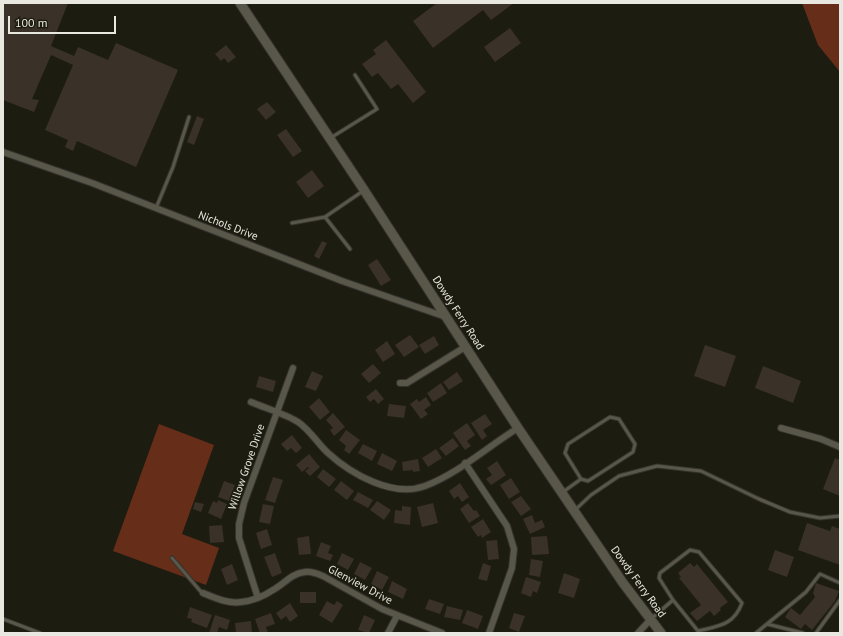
<!DOCTYPE html>
<style>
body{margin:0}
#map{position:relative;width:843px;height:636px;overflow:hidden;background:#1d1c11;font-family:"PT Sans",sans-serif}
canvas{display:block}
.frame{position:absolute;inset:0;border:4px solid #e9e8e0;pointer-events:none}
.scale{position:absolute;left:8px;top:16px;width:108px;height:18px;box-sizing:border-box;border:2px solid #e9e8e0;border-top:0;padding-left:5px;font-size:12px;line-height:14px;white-space:nowrap;color:#e9e8e0;-webkit-text-stroke:3px #1d1c11;paint-order:stroke}
</style>
<div id="map">
<canvas width="843" height="636"></canvas>
<div class="frame"></div>
<div class="scale">100 m</div>
</div>
<script>
const ctx = document.querySelector('canvas').getContext('2d');
ctx.lineJoin = 'round';
function fillPath(path, color) {
  ctx.fillStyle = color;
  ctx.fill(path, 'evenodd');
}
function strokePath(path, color, width, dash) {
  ctx.strokeStyle = color;
  ctx.lineWidth = width;
  ctx.lineCap = dash ? 'butt' : 'round';
  ctx.setLineDash(dash || []);
  ctx.stroke(path);
}
function write(font, color, halo, rows, align = 'center') {
  ctx.font = font + ' "PT Sans",sans-serif';
  ctx.lineWidth = 3;
  ctx.setLineDash([]);
  ctx.textBaseline = 'middle';
  ctx.strokeStyle = halo;
  ctx.fillStyle = color;
  for (const [text, x, y, turn = 0] of rows) {
    ctx.save();
    ctx.translate(x, y);
    ctx.rotate((+turn || 0) * Math.PI / 180);
    ctx.textAlign = isNaN(turn) ? turn : align;
    if (halo) ctx.strokeText(text, 0, 0);
    ctx.fillText(text, 0, 0);
    ctx.restore();
  }
}
const green = new Path2D(`
 M802 3H840V72L818 45Z
 M159 424 214 445 182 534 219 548 206 585 113 551Z`);
const building = new Path2D(`
 M3 3H68L51 46 74 56 78 47 108 60 116 43 178 70 136 167 77 141 73 151 65 147 68 140 45 130 73 65 51 55 32 99 39 100 34 112 3 100Z
 M437 3H514L491 20 483 10 433 48 413 21Z
 M510 28 521 43 495 62 484 47Z
 M386 40 426 92 413 103 398 84 391 89 378 73 372 77 362 64 376 54 373 50Z
 M226 45 236 57 228 63 224 58 221 61 215 54Z
 M267 102 276 112 266 120 257 109Z
 M197 116 204 119 194 145 187 142Z
 M286 129 302 151 293 157 277 135Z
 M312 170 324 186 308 198 296 182Z
 M322 241 327 243 319 259 314 256Z
 M377 259 391 280 381 286 368 265Z
 M410 335 419 347 404 357 395 345Z
 M434 336 439 345 425 354 419 345Z
 M387 341 395 354 383 362 375 350Z
 M705 345 736 356 725 387 694 376Z
 M373 364 381 373 369 383 361 374Z
 M763 366 801 381 793 403 755 388Z
 M312 371 323 376 316 391 305 387Z
 M457 372 463 381 449 390 443 382Z
 M259 376 276 381 273 392 256 387Z
 M441 383 447 393 433 402 427 393Z
 M376 389 384 399 378 404 374 399 370 402 366 397Z
 M426 397 431 405 424 410 428 414 421 419 410 404 417 399 419 402Z
 M319 398 330 412 320 420 309 407Z
 M389 404 406 406 404 418 387 416Z
 M333 413 345 427 334 436 330 430 333 428 326 420Z
 M485 414 492 424 483 430 487 436 482 440 471 423Z
 M467 423 475 435 467 441 471 446 465 450 453 433Z
 M346 430 360 440 349 454 344 450 346 446 339 440Z
 M292 435 302 448 296 453 291 448 287 451 281 444Z
 M453 438 459 446 446 456 439 448Z
 M363 444 377 451 372 461 358 453Z
 M436 449 442 458 428 467 422 458Z
 M382 453 397 461 392 471 377 464Z
 M309 454 320 467 310 476 305 471 309 468 308 467 302 472 296 465Z
 M835 458 840 460V496L823 489Z
 M418 459 420 471 413 472V470L403 471 402 462Z
 M497 461 506 475 491 485 486 479 492 475 487 468Z
 M323 469 336 479 329 487 317 477Z
 M273 477 283 480 275 503 265 500Z
 M511 478 520 492 509 499 500 485Z
 M224 481 235 485 229 501 218 497Z
 M341 481 354 491 347 500 334 490Z
 M460 483 469 497 462 502 458 496 454 499 449 491Z
 M358 492 373 500 368 508 353 500Z
 M521 496 531 509 521 516 511 502Z
 M218 500 227 504 221 519 208 513 213 501 217 503Z
 M377 501 391 510 384 520 370 510Z
 M195 502 204 504 201 512 193 509Z
 M433 503 438 523 422 527 417 507Z
 M468 503 474 511 476 510 480 516 469 523 460 509Z
 M263 504 274 506 270 524 259 522Z
 M402 506 411 507 410 525 394 523 395 510 402 511Z
 M532 515 535 523 542 520 545 527 530 534 523 519Z
 M483 519 491 532 482 538 481 535 478 537 471 527Z
 M807 523 830 531 832 526 840 529V565L798 550Z
 M222 525 224 542 210 543 209 526Z
 M267 529 272 545 261 549 256 533Z
 M309 536 311 554 299 555 297 538Z
 M547 536 549 554 532 555 531 537Z
 M497 540 499 559 488 560 486 541Z
 M321 542 331 546 328 553 333 555 330 561 316 556Z
 M775 550 794 557 787 577 768 570Z
 M275 553 282 573 272 577 264 557Z
 M342 553 354 559 348 570 337 564Z
 M531 559 543 561 540 577 529 575Z
 M360 562 372 568 365 580 354 574Z
 M483 563 491 566 487 581 478 579Z
 M690 563 694 567 697 564 728 602 720 608 721 610 714 616 710 611 697 621 690 613 701 605 679 578 681 577 678 573Z
 M232 564 238 580 227 585 221 569Z
 M377 571 389 577 382 590 371 584Z
 M564 573 580 579 574 598 558 593Z
 M526 577 541 582 537 593 533 591 531 597 521 593Z
 M392 581 407 589 403 599 388 592Z
 M816 583 839 591 835 601 812 630 805 624 801 629 785 617 791 608 800 615 815 597 813 593Z
 M300 592H316V603H300Z
 M429 599 444 604 440 614 425 609Z
 M327 601 334 605 337 601 343 605 332 623 319 615Z
 M290 603 298 616 290 622 286 616 281 620 276 613Z
 M447 606 463 610 460 620 444 617Z
 M190 607 212 615 207 628 191 622 192 619 187 618Z
 M467 610 483 616 478 629 462 623Z
 M271 613 275 624 266 627 268 633H260L255 619Z
 M514 613 525 616 519 632 509 628Z
 M215 615 230 620 227 630 219 627 217 633H209Z
 M364 615 375 620 369 633 358 630Z
 M251 621 252 633H236L235 623Z`);
const lane = new Path2D(`
 M332 137 377 109 355 75
 M156 208 173 167 189 117
 M325 217 350 249
 M292 223 325 217 363 191
 M563 492 581 479 588 481 633 452 635 444 619 419 610 417 568 444 565 453 581 479
 M575 510 591 495 619 476 657 466 701 471 759 499 790 512 820 518 840 516
 M172 558 202 593
 M3 619 40 633
 M651 619 673 600 659 578 660 573 690 550 699 552 742 603C734 625 719 626 698 631L673 600
 M767 624 803 633
 M756 633 806 592 820 574 840 583
 M816 633 840 600`);
const street = new Path2D(`
 M3 152 92 183 342 281 446 317
 M400 383H407L465 347
 M251 402C265 408 286 414 298 422 310 430 318 444 328 453 351 474 393 498 425 486 459 473 487 447 518 428
 M781 428 821 439 840 447
 M465 463 507 526 514 549 512 568 489 633
 M203 593C215 598 228 604 241 602 253 601 264 596 273 590 284 584 292 573 305 572 311 571 318 574 323 576L382 609 442 633
 M258 598 239 538V524L244 503 293 368
 M388 633 397 616
 M638 633 650 620`);
const secondary = new Path2D(`
 M240 3 364 190 518 428 623 583 661 633`);
const streetNames = [
 ["Nichols Drive",228,226,21],
 ["Dowdy Ferry Road",458,313,57],
 ["Willow Grove Drive",247,467,-71],
 ["Dowdy Ferry Road",638,582,54],
 ["Glenview Drive",360,585,28]
];
fillPath(green, '#662e18');
fillPath(building, '#3a3128');
strokePath(lane, '#35332e', 5);
strokePath(street, '#35332e', 8);
strokePath(secondary, '#35332e', 11);
strokePath(lane, '#59574a', 3);
strokePath(street, '#59574a', 6);
strokePath(secondary, '#59574a', 9);
write('11px', '#e9e8e0', '#1d1c11', streetNames);
</script>
